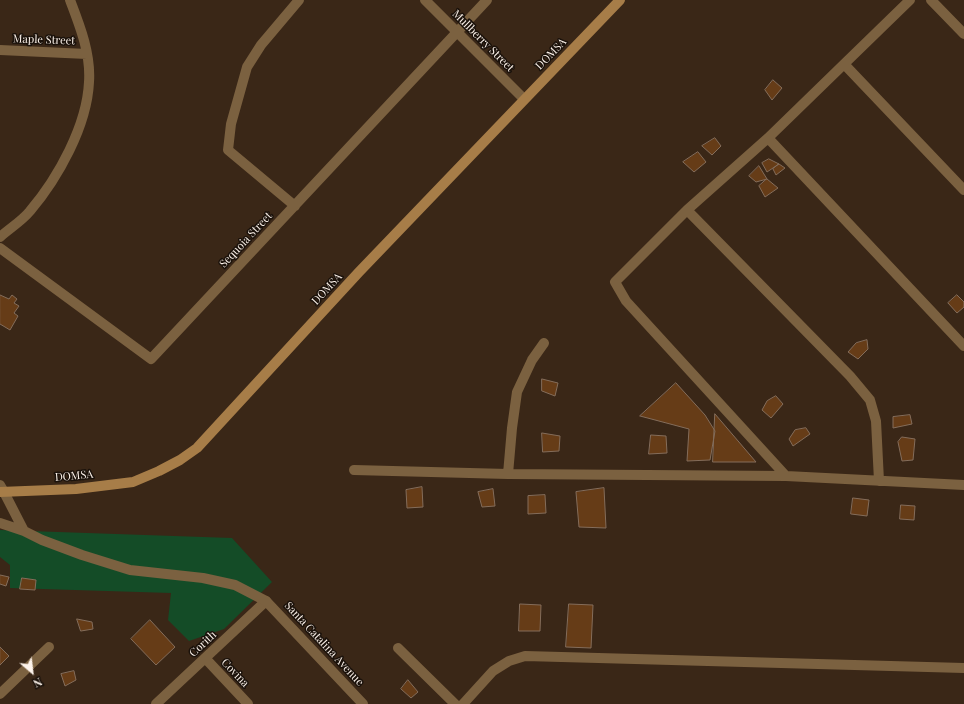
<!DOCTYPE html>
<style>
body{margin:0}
#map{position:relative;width:964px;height:704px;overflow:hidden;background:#3a2717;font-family:"Playfair Display",serif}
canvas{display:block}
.north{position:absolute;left:12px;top:652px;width:40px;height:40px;-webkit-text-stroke:3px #1b120b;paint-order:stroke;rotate:152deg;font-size:11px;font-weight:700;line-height:16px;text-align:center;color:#fdf3eb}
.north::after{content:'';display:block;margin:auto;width:14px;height:18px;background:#fdf3eb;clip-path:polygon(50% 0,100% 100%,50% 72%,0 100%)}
</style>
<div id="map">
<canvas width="964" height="704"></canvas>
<div class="north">N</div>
</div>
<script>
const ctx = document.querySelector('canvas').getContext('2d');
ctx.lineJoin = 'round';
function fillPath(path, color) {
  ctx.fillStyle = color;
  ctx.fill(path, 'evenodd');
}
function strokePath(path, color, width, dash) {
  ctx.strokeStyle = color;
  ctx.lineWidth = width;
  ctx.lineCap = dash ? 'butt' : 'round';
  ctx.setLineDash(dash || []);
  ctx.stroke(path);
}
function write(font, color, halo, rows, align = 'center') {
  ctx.font = font + ' "Playfair Display",serif';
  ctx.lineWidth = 3;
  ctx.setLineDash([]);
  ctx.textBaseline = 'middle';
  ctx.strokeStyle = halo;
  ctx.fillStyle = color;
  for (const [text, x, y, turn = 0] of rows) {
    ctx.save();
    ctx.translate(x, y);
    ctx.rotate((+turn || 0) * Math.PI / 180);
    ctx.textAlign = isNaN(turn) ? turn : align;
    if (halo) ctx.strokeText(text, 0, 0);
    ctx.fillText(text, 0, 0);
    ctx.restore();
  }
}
const green = new Path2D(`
 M0 530 232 538 272 582 224 629 189 641 168 620 171 593 10 588V565L0 557Z`);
const building = new Path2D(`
 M773 80 782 88 772 100 765 90Z
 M715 138 721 146 712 155 702 146Z
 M698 152 706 162 694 172 683 162Z
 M769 159 779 164 767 172 762 163Z
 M779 164 785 168 776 175 773 169Z
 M759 166 767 179 756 182 749 176Z
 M767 179 778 188 765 197 759 186Z
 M0 295 9 299 12 295 17 299 14 303 19 306 14 313 18 316 10 330 0 324Z
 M957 295 964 302V307L957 313 948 303Z
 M867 340 868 349 858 359 848 352 856 343Z
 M542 379 558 383 555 396 542 391Z
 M676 383 705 415 715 431 710 460 687 461 689 429 640 416Z
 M776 396 783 404 771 418 762 410 767 401Z
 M715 414 756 462H713Z
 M910 415 912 424 893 428V417Z
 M806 428 810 434 793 446 789 439 795 430Z
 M542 433 560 436 559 451 543 452Z
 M651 435 666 436 667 453 649 454Z
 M902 437 915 439 913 460 902 461 898 442Z
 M422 487 423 507 407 508 406 490Z
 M604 488 606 528 579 527 576 492Z
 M493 489 495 506 482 507 478 492Z
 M545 495 546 513 528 514V496Z
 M853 498 869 500 867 516 851 514Z
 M901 505 915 506 914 520 900 519Z
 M0 575 9 577 6 586 0 584Z
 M22 578 36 580 35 590 20 589Z
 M520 604 541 605 540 631H519Z
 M569 604 593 605 591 648 566 647Z
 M77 619 92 622 93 629 81 631Z
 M150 620 175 647 156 665 131 639Z
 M0 647 9 656 0 665Z
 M74 671 76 680 65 686 61 674Z
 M408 680 418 692 411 698 401 689Z`);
const minor = new Path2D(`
 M425 0 524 99
 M931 0 964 34
 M0 50 87 54
 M844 64 964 190
 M768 138 964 346
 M295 206 228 150 231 124 247 67 261 45 299 0
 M687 210 850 376 870 400 876 421 879 481
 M0 237C10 228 22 221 30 211 58 178 87 126 89 82 91 54 80 26 70 0
 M0 248 151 359 487 0
 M354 470 508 474 786 476 964 485
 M508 474 512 428 517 392 532 360 544 343
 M786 476 626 301 615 282 687 210 768 138 910 0
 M0 485 4 492
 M398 648 455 704
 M205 658 248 704
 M0 694 49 647
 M156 704 266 601
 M463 704 493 671 509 661 525 656 964 668`);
const tertiary = new Path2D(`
 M4 492 24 531
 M0 523 24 531 42 540 82 555 130 570 203 578 235 585 266 601 363 704`);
const secondary = new Path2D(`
 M0 492 76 489 133 482 159 471 180 460 197 448 359 272 620 0`);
const streetNames = [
 ["Maple Street",44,40,2],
 ["Mullberry Street",483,41,45],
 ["DOMSA",551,54,-46],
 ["Sequoia Street",246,240,-47],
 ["DOMSA",327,289,-47],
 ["DOMSA",74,476,-5],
 ["Corith",203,644,-43],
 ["Santa Catalina Avenue",324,644,47],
 ["Covina",235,673,46]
];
fillPath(green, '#144c27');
fillPath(building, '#663c17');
strokePath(building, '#846d5b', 1);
strokePath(minor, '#7b6140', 10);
strokePath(tertiary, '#7b6140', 10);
strokePath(secondary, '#a77d48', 10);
write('11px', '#fdf3eb', '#1b120b', streetNames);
</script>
